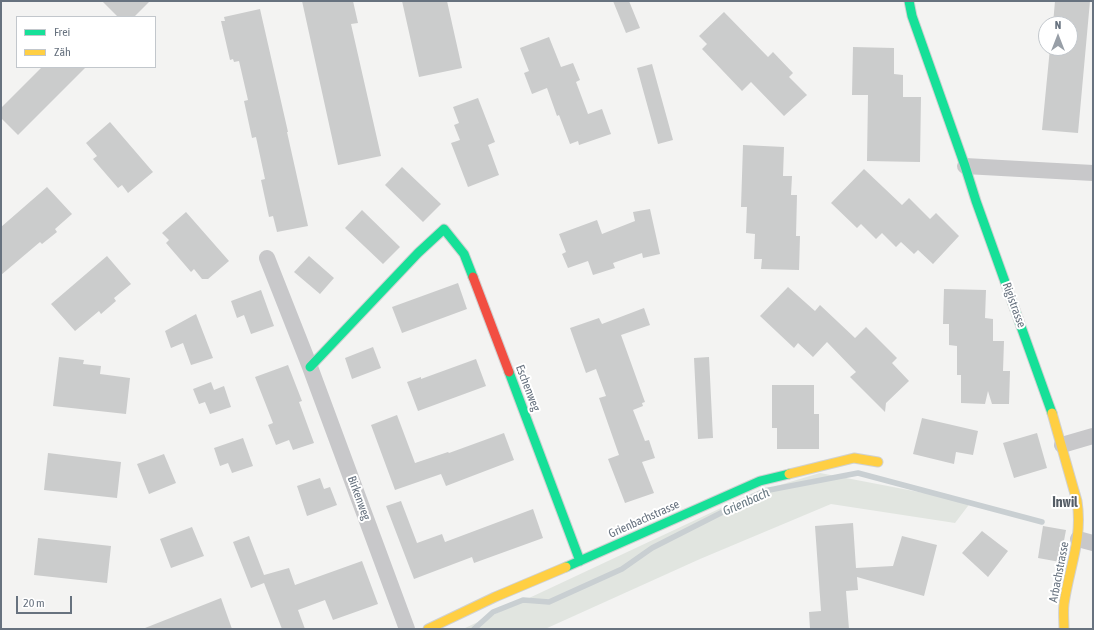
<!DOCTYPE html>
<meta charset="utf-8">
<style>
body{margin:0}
#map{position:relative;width:1094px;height:630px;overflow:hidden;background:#f3f3f2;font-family:"Asap Condensed",sans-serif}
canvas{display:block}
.frame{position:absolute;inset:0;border:2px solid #67727f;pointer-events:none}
.legend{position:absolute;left:16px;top:16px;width:140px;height:52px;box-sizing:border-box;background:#fff;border:1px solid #c2c7cc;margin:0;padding:5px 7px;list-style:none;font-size:12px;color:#67727f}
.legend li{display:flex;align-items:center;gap:8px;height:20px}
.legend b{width:20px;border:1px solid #c2c7cc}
.north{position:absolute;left:1038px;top:16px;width:40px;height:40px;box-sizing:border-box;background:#fff;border:1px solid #c2c7cc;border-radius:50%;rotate:0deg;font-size:11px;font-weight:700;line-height:16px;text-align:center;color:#67727f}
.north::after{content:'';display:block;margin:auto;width:14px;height:18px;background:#989fa7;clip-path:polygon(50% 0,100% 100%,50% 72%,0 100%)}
.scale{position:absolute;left:16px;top:596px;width:56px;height:18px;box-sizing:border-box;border:2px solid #67727f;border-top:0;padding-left:5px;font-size:12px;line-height:14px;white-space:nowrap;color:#67727f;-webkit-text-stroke:3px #fff;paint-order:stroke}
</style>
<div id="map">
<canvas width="1094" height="630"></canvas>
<div class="frame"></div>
<ul class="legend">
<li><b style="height:5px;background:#16e098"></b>Frei</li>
<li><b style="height:5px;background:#ffcf43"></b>Zäh</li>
</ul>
<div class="north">N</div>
<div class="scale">20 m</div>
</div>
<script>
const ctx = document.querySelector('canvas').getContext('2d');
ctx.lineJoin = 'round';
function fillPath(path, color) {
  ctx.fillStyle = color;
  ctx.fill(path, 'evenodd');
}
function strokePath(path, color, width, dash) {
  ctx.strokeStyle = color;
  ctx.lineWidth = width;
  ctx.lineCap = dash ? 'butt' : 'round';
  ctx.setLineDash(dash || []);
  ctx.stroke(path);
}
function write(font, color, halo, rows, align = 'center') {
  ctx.font = font + ' "Asap Condensed",sans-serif';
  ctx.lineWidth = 4;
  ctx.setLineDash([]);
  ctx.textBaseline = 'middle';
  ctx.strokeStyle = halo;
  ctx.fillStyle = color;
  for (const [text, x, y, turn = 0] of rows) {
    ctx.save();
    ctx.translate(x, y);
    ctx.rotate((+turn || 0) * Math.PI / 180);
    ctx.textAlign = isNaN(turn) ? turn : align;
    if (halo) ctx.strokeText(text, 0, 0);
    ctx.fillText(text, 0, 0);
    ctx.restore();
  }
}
const green = new Path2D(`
 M820 473 971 502 955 523 831 504 700 559 545 629H463L753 493Z`);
const stream = new Path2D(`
 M474 629 493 612 523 600 549 602 622 569 652 548 764 491 858 473 1042 522`);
const building = new Path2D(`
 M102 1H150L134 17H118Z
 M302 1H353L358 23 351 24 381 156 338 165Z
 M402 1H447L462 68 419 77Z
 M613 1H629L640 28 626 33Z
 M1055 1H1090L1078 133 1042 130 1050 48H1070V24H1053Z
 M260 9 288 132H287L308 226 277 232 273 216 269 217 261 180 265 179 256 137 252 138 244 101 248 100 239 61 234 62 233 59 230 60 221 21H225L224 17Z
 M724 12 768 57 773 52 793 73 789 77 807 95 784 116 751 82 742 91 702 49 707 44 699 36Z
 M549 37 561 67 573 63 580 80 576 82 588 114 602 109 611 134 579 145 578 141 570 144 559 115 557 116 547 88 532 94 524 73 529 71 520 48Z
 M853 47 894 48V74L903 75V97H921L920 162 867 161 868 95H852Z
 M652 64 673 140 658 144 637 68Z
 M42 67H86L18 135 1 118V108Z
 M478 98 495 142 488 145 499 175 468 187 451 143 460 140 454 125 459 123 453 107Z
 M110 122 153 172 128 193 122 185 118 188 93 159 97 156 86 143Z
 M743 145 784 147 783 176H792L791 195H797L796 236H800L799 270 761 269 762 259H754L755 234 746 233 747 207H741Z
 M402 167 441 204 423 222 385 185Z
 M864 169 902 205 909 198 930 219 936 213 959 236 933 264 918 250 914 254 901 242 896 247 882 233 876 239 861 224 857 228 831 203Z
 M47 187 72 214 55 229 57 232 42 244 40 242 1 275V227Z
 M650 209 660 254 643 258 642 253 613 263 615 268 593 275 588 261 568 268 562 254 566 252 559 234 597 220 602 234 635 221 633 212Z
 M362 210 400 247 383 264 345 228Z
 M186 212 229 261 208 279H202L194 269 191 272 166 243 169 240 162 233Z
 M107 256 131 284 114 298 116 301 101 314 99 311 75 331 51 304Z
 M309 256 334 278 320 294 294 272Z
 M458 283 467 309 402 333 392 307Z
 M788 287 815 311 820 305 855 338 866 327 897 358 892 363 909 381 886 403 885 412 850 377 856 372 827 342 813 357 798 343 794 348 760 316Z
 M944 289 986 290 985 318 993 319V341H1004L1003 371H1010L1009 404H992L988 391 985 404 961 403V375H957V346L949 345V324H943Z
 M261 290 274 326 251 334 244 315 237 318 231 301Z
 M644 308 650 325 621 335 645 402 642 403 643 406 633 410 645 441 649 440 655 458 642 462 654 493 625 503 608 459 619 455 599 398 606 396 596 369 586 373 570 328 599 318 602 324Z
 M196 314 213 358 191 365 183 343 171 348 165 331Z
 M373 347 381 368 352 379 345 358Z
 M59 357 84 360 83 364 101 366 100 374 130 378 126 414 53 406Z
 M709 357 713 438 698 439 694 358Z
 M476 359 486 386 418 411 407 382 421 377V379Z
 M288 365 302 401 299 402 314 443 293 450 289 440 276 445 268 425 273 423 255 377Z
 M211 382 214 390 224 386 231 407 210 414 205 402 199 404 193 389Z
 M772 385H814V414H819V449H777V428H772Z
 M397 415 415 463 448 452 449 453 504 433 514 460 446 486 441 474 395 490 371 425Z
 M922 418 978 431 973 455 956 452 954 464 913 454Z
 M1037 433 1047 468 1014 478 1003 443Z
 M243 438 253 466 232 473 228 463 220 466 214 448Z
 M48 453 121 462 117 498 44 490Z
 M164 454 176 483 149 494 137 464Z
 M320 478 324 489 330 487 337 505 307 516 297 486Z
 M401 501 417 543 442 534 445 542 533 509 543 538 474 563 472 557 414 579 386 506Z
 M853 523 856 568 893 566 902 536 937 545 924 596 857 577 858 590 846 591 849 629H810L809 612 821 611 815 526Z
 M1043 526 1066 530 1060 562 1038 558Z
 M192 527 204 556 171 568 160 539Z
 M982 531 1008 551 988 577 962 553Z
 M249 536 264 575 289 568 295 585 362 561 378 604 333 620 325 600 298 610 305 629H282L264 583 251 588 233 542Z
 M38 538 111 546 107 583 34 575Z
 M221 598 232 629H145V628Z`);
const street = new Path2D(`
 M965 166 1093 173
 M267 258 310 367 407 629
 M1062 445 1093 436
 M1078 539 1093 543`);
const fast = new Path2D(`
 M909 1 912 16 965 166 976 201 1052 413
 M310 367 418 253 444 229 464 254 473 277
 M509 372 580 561
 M566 567 760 481 789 474`);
const slow = new Path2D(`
 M1052 413 1077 501C1083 539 1069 568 1064 604 1063 612 1064 621 1064 629
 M789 474 854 458 878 462
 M428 629 495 597 566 567`);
const jam = new Path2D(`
 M473 277 509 372`);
const streetNames = [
 ["Rigistrasse",1014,305,70],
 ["Eschenweg",528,388,69],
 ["Birkenweg",359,498,70],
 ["Grienbachstrasse",644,519,-24],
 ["Arbachstrasse",1059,572,-79]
];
const waterNames = [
 ["Grienbach",746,502,-24]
];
const quarterNames = [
 ["Inwil",1065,503]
];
fillPath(green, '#e1e5e0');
strokePath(stream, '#c9cfd2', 5.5);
fillPath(building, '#cbcccc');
strokePath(fast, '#d0d1d1', 11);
strokePath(slow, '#d0d1d1', 11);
strokePath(jam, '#d0d1d1', 11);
strokePath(street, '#c8c8ca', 16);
strokePath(fast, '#16e098', 9);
strokePath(slow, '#ffcf43', 9);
strokePath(jam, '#f24e42', 9);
write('12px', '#67727f', '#fff', streetNames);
write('italic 13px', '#687983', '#fff', waterNames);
write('bold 14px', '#545c65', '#fff', quarterNames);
</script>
